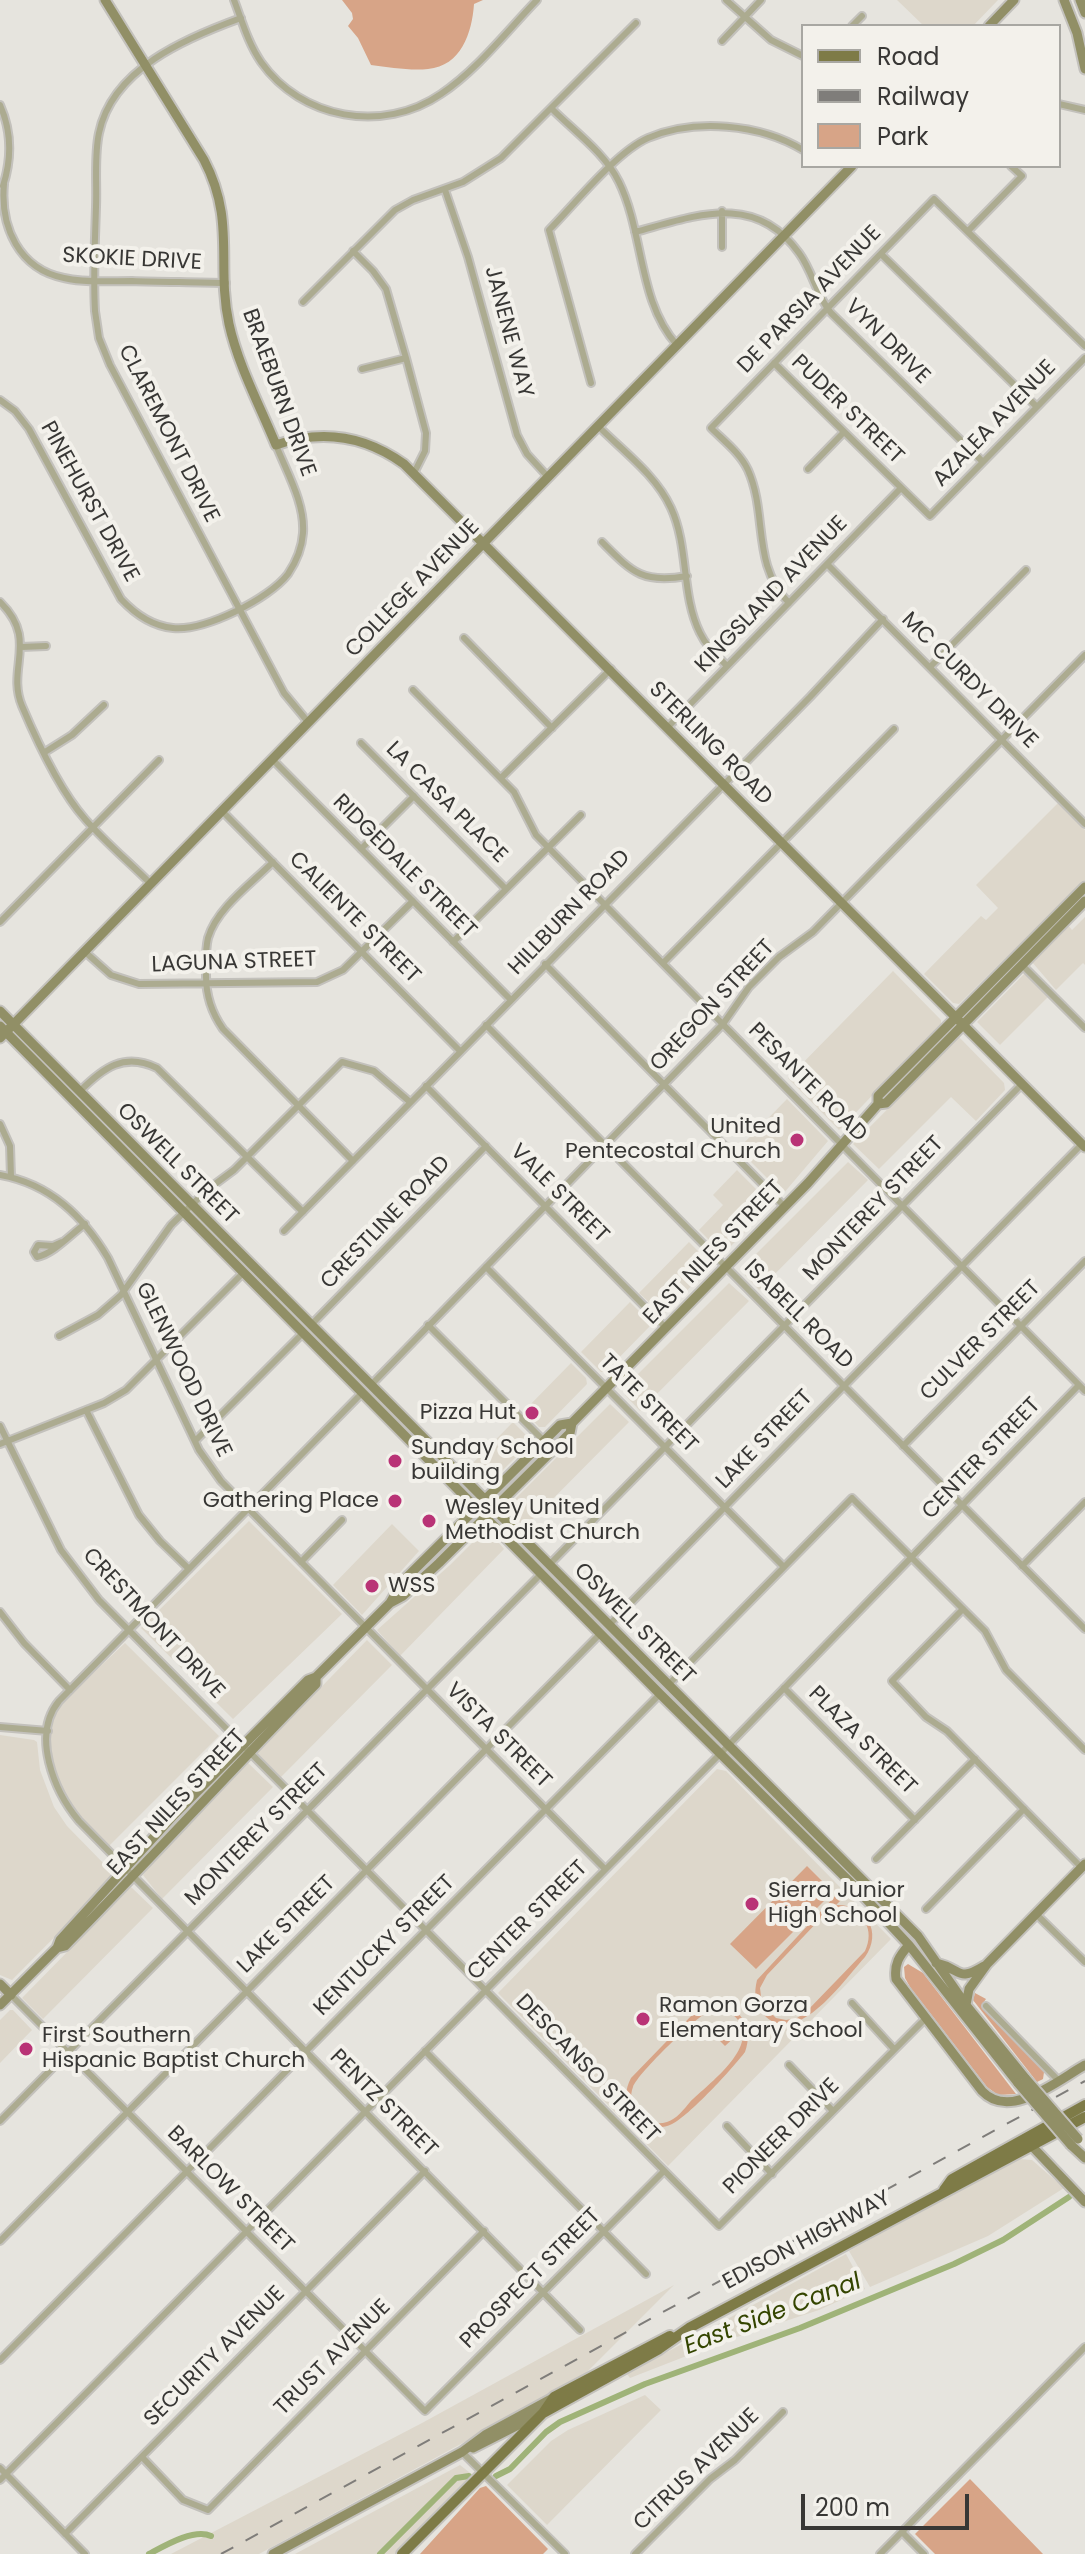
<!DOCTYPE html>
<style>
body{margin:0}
#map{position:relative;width:1085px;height:2554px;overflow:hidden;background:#e6e4de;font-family:Poppins,sans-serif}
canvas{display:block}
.legend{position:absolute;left:801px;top:24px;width:260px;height:144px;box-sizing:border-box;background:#f3f1eb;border:2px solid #a8a7a2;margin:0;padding:10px 14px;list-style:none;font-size:24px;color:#383735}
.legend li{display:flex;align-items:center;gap:16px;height:40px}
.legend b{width:40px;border:2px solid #a8a7a2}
.scale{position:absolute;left:801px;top:2494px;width:168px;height:36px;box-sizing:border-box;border:4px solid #383735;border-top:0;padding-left:10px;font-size:24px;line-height:28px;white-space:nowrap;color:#383735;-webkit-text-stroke:6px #f3f1eb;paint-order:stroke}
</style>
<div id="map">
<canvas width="1085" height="2554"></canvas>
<ul class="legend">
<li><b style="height:10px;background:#7e7b47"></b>Road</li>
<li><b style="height:10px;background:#7f7d7a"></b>Railway</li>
<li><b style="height:22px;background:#d7a487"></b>Park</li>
</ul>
<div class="scale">200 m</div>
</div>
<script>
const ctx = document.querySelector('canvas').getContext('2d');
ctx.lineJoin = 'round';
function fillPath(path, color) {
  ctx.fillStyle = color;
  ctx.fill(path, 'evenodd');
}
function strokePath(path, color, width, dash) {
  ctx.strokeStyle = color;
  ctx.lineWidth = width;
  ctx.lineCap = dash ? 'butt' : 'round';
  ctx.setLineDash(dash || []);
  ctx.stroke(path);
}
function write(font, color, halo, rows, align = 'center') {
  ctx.font = font + ' Poppins,sans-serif';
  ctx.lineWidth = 8;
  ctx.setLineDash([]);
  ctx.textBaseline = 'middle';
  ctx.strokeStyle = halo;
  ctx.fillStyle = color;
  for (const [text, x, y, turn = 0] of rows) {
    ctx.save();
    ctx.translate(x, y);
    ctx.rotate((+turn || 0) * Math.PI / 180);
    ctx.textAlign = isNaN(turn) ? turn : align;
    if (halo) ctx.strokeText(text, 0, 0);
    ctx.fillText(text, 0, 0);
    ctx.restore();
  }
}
const built = new Path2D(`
 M897 0H998L973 26H924Z
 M1058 803 1085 830V880L959 1004 953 1003 924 974 981 916 986 920 998 908 976 885Z
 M1085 917V965L1083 963 1056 990 1032 962 1068 925 1072 930Z
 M893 971 941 1020V1024L839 1130 788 1078Z
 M1025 973 1048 997 1000 1045 977 1022Z
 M959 1037 1004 1083 1005 1090 976 1121 951 1097 879 1169 853 1144Z
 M787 1099 828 1141 783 1194 738 1149Z
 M848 1162 868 1180 759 1290 743 1273V1267Z
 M737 1170 772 1205 723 1254 699 1230 723 1205 713 1195Z
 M689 1242 712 1265 663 1315 639 1293Z
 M729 1283 749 1301 640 1411 625 1395 624 1388Z
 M630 1302 650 1322V1326L605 1372H601L581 1352Z
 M571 1363 586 1378 587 1384 545 1427H539L524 1411Z
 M610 1404 629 1422 525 1527 510 1512 509 1505Z
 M513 1422 528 1437 530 1443 489 1484 483 1485 467 1469Z
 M249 1521 342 1614 233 1719 141 1628Z
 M392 1524 419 1551 362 1615 333 1585Z
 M484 1531H489L504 1549 400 1656 377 1630 450 1565Z
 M367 1640 392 1665 281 1777 257 1753Z
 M125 1643 219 1736 108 1847 78 1818 57 1783 49 1747V1729L55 1709Z
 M0 1735 34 1740 37 1742 40 1770 54 1807 67 1826 109 1869 112 1879 12 1980 0 1975Z
 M247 1762 273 1787 162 1899 143 1875 179 1831Z
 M717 1769 726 1771 891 1939 668 2166 498 1993Z
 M131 1887 153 1908 43 2019 22 1998Z
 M10 2010H13L32 2030 0 2063V2020Z
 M1018 2159 1032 2160 1064 2188 988 2236 870 2287 849 2251Z
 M846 2254 865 2289 819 2310 725 2341 630 2378 627 2374Z
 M674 2285 580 2379 259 2554H171L422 2423Z
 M645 2395 661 2410 547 2525 507 2485 551 2441 568 2430Z
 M460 2465 474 2476 396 2554H295Z`);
const green = new Path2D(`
 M342 0H483L474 4C472 33 461 66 428 69 410 71 389 67 371 65L358 38 348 26 353 19 352 13Z
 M807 1866 833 1892 756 1969 730 1944Z
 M836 1895 841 1900 836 1905C866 1904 883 1932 865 1957 844 1980 797 2049 764 2015 754 2005 754 1993 757 1980ZM841 1909C864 1911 875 1930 865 1951L806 2012 797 2018 786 2020 776 2018 762 2004 760 1988 767 1975 823 1916Z
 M908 1964 923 1973 1016 2094 998 2095 987 2087 910 1987 905 1978 904 1967Z
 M975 1993 986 1999 981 2006 1044 2072 1043 2079 1037 2082 973 2000Z
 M710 2005C738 2002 755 2026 745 2052 734 2067 688 2117 672 2124 658 2131 641 2126 632 2114 624 2102 625 2089 631 2078L694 2013ZM711 2010C722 2009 731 2011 738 2020 759 2048 708 2084 690 2102 684 2109 677 2119 667 2122 646 2129 625 2107 633 2087 638 2073 698 2015 711 2010Z
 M731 2023 740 2032 725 2046 717 2038Z
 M970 2479 1043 2554H935L915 2534Z
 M486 2486 548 2549 543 2554H420L480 2488Z`);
const canal = new Path2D(`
 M496 2476 510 2469 546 2432 560 2422 645 2384 800 2328 954 2264 1003 2240 1069 2197
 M149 2554C164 2546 194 2528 211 2536
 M380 2554 456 2478 469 2476`);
const street = new Path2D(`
 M234 0C242 21 248 43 261 62 301 119 383 134 441 94 477 70 507 31 537 0
 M726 0 771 40 803 56
 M241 18C186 38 112 69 99 133 94 156 97 183 96 207 95 241 93 276 95 311L99 338 110 365 284 693 308 722
 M852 26 862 16
 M722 41 761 0
 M1059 104 1085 110
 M0 105C12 132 12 158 3 186
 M552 109C574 131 605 153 619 182 644 233 638 302 677 345
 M4 184C0 227 19 269 64 278 86 283 110 281 132 281 163 282 195 282 226 283
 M445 190 468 257 517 435 527 454 548 477
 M722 211V247
 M968 231 1022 176 1011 166
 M635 232C695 216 755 191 799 253 813 272 816 295 831 313L983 462
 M353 251 373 271 386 289 406 358 426 433 425 451 414 473
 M881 254 1037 407
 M303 302 395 210 413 200 463 182 501 158 636 23
 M774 363 930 516 1085 358
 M362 369 406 358
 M591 383 549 230C574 205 616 152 648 138 695 118 760 124 803 150
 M0 400 15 411 29 429 121 599C135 614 152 626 173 628 205 631 269 599 288 574 296 562 302 548 303 533 305 503 287 473 276 445
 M598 426C623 451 656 475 671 508 689 547 681 595 700 633 706 646 717 656 727 666
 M808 469 844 432
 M602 542C632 572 642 584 687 576
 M827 564 1085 824
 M0 602C39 640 6 668 22 706 36 739 61 792 85 819 105 842 129 862 150 883
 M789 603C751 564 768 515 748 470 740 453 724 441 711 428L934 199 1085 346
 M464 638 552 728
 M21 647 46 646
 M930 667 1026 570
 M413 690 514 792 536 835 1085 1391
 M668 727 901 488
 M361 743 506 889
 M45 752 72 735 104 705
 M272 759 511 1000
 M501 778 611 669
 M222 811 460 1051
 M361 849 414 796
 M273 862C251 884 217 908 208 938 205 951 206 963 206 976 206 996 211 1012 223 1029L353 1161
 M0 922 159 760
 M453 942 581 815
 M84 951 111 975 139 984 317 982 343 970 413 901
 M663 963 894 729
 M545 964 785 1207
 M1022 965 1085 1028
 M486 1025 1085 1629
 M426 1086 666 1328
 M80 1091C103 1068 124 1052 157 1068L303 1212
 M0 1124 10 1146 11 1177
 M0 1175C50 1184 83 1216 108 1258L199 1450 221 1481 605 1869
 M284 1231 810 697 883 619
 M62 1242 53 1246 38 1245 34 1252 37 1257C53 1254 71 1234 85 1224
 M486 1267 784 1567
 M311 1325 486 1146
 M428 1325 544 1441
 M59 1336 98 1315 121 1295 171 1225 207 1190 234 1170 342 1062 374 1071 410 1102
 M371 1385 723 1024 749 987 779 957 813 932 1085 655
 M362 1393 59 1701C31 1735 54 1791 79 1821L580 2330
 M86 1410 139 1515 160 1541 189 1569
 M0 1426 61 1550 99 1600 719 2226 925 2019
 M195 1441 303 1333
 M0 1444 104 1403 126 1390 244 1272
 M903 1446 1085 1261
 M301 1562 342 1520
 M549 1565 1022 1084
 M1022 1566 1085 1502
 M963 1609 892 1681 926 1717 947 1731 1082 1868
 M0 1612 24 1643 70 1690
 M609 1625 1082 1144
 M668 1685 852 1498 985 1631 1006 1670 1085 1750
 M784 1688 915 1820
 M0 1727 48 1731
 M876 1859 975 1759
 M926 1909 1024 1809
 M1036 1914 1085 1962
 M11 1995 425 2411 663 2172
 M852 2003 894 2049
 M986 2006 1058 2080
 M425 2051 646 2274
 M789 2065 833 2111
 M0 2121 541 1574
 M727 2126 772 2174
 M0 2241 600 1634
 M0 2360 660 1694
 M462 2452 565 2554
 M142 2457 183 2500 208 2510 484 2231
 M0 2468 85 2554
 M0 2480 721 1753 1079 1385
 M902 2532 924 2554
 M65 2534 425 2171
 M635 2554 710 2479 735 2460 783 2412
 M880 2554 1085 2347`);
const secondary = new Path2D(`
 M105 0 204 160C236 221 216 264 229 324 238 365 260 406 276 445 322 429 365 436 404 464L1085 1147
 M1064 0 1077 33 1085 69
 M1080 0 1085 13
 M989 26 1014 0
 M0 1011 918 1936 966 2005 1026 2079
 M0 1026 660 1694 853 1885 909 1945 1018 2083
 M0 1038 852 166
 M878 1104 886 1103 1085 901
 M390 1603 402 1582 560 1425 572 1423
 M909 1945C899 1956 894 1964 896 1979L982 2091C1010 2121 1058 2080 1085 2065
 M57 1948 65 1946C150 1860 231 1770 316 1684V1677
 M936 1963C963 1969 956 1983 984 1966
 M0 1984 11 1995
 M0 2005 57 1948 60 1940 174 1815 308 1680 316 1677 390 1603 403 1596 439 1563 570 1433 572 1423 808 1183 878 1104V1096L1085 887
 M966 2005 969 1989 987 1964 1085 1864
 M1027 2141 1085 2202
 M1071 2145 1085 2158
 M473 2448 538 2415
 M273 2554 462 2452 485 2435 553 2398`);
const primary = new Path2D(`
 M944 2190 952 2179 1085 2105
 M543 2413 659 2349 689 2328 1085 2117
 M402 2554 543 2413 554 2397 670 2336`);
const rail = new Path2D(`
 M221 2554 1085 2081`);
const secondaryBridge = new Path2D(`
 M1026 2079 1078 2139
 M1018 2083 1071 2145`);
const markers = [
 [797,1140,8,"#b93376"],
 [532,1413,8,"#b93376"],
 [395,1461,8,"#b93376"],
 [395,1501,8,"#b93376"],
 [429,1521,8,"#b93376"],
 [372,1586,8,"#b93376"],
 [752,1904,8,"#b93376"],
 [643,2019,8,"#b93376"],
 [26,2049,8,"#b93376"]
];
const streetNames = [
 ["SKOKIE DRIVE",132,260,3],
 ["DE PARSIA AVENUE",810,300,-46],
 ["JANENE WAY",508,332,75],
 ["VYN DRIVE",887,342,45],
 ["BRAEBURN DRIVE",278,393,70],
 ["PUDER STREET",847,410,44],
 ["AZALEA AVENUE",995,424,-46],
 ["CLAREMONT DRIVE",168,434,63],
 ["PINEHURST DRIVE",89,502,61],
 ["COLLEGE AVENUE",413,589,-46],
 ["KINGSLAND AVENUE",772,595,-46],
 ["MC CURDY DRIVE",969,681,45],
 ["STERLING ROAD",710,744,45],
 ["LA CASA PLACE",446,803,45],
 ["RIDGEDALE STREET",404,867,45],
 ["HILLBURN ROAD",570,913,-46],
 ["CALIENTE STREET",354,918,45],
 ["LAGUNA STREET",234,963,-2],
 ["OREGON STREET",713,1006,-47],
 ["PESANTE ROAD",807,1083,45],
 ["OSWELL STREET",177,1164,45],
 ["VALE STREET",559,1194,45],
 ["MONTEREY STREET",874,1209,-46],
 ["CRESTLINE ROAD",386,1223,-46],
 ["EAST NILES STREET",714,1253,-46],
 ["ISABELL ROAD",798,1315,45],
 ["CULVER STREET",981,1341,-45],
 ["GLENWOOD DRIVE",183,1370,64],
 ["TATE STREET",648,1404,45],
 ["LAKE STREET",765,1440,-46],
 ["CENTER STREET",982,1459,-46],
 ["CRESTMONT DRIVE",153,1624,47],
 ["OSWELL STREET",634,1624,45],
 ["VISTA STREET",498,1736,45],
 ["PLAZA STREET",862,1741,45],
 ["EAST NILES STREET",177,1803,-47],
 ["MONTEREY STREET",257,1835,-45],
 ["CENTER STREET",528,1921,-45],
 ["LAKE STREET",287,1925,-45],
 ["KENTUCKY STREET",385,1946,-45],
 ["DESCANSO STREET",587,2069,46],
 ["PENTZ STREET",383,2104,45],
 ["PIONEER DRIVE",782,2137,-45],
 ["BARLOW STREET",230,2190,45],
 ["EDISON HIGHWAY",807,2241,-28],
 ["PROSPECT STREET",531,2279,-45],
 ["SECURITY AVENUE",215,2357,-45],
 ["TRUST AVENUE",333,2358,-45],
 ["CITRUS AVENUE",697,2470,-44]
];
const poiNames = [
 ["United",781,1127,"right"],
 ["Pentecostal Church",781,1152,"right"],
 ["Pizza Hut",516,1413,"right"],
 ["Sunday School",411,1448],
 ["building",411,1473],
 ["Gathering Place",379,1501,"right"],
 ["Wesley United",445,1508],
 ["Methodist Church",445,1533],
 ["WSS",388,1586],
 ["Sierra Junior",768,1891],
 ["High School",768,1916],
 ["Ramon Gorza",659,2006],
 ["Elementary School",659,2031],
 ["First Southern",42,2036],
 ["Hispanic Baptist Church",42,2061]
];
const waterNames = [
 ["East Side Canal",773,2315,-21]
];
fillPath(built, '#ddd7cb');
fillPath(green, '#d7a487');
strokePath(canal, '#9fb378', 6);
strokePath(street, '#c3c1bc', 10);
strokePath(secondary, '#c3c1bc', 13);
strokePath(primary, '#c3c1bc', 14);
strokePath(street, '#acab90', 6);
strokePath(secondary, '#918f66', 9);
strokePath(primary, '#7e7b47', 10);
strokePath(rail, '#7f7d7a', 2, [14, 14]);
strokePath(secondaryBridge, '#c3c1bc', 13, []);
strokePath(secondaryBridge, '#918f66', 9);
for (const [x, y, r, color] of markers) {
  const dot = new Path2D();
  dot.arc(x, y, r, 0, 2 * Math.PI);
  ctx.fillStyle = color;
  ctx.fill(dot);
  strokePath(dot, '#f3f1eb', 3);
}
write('22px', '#383735', '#f3f1eb', streetNames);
write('22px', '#383735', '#f3f1eb', poiNames, 'left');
write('italic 24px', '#344500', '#f3f1eb', waterNames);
</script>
